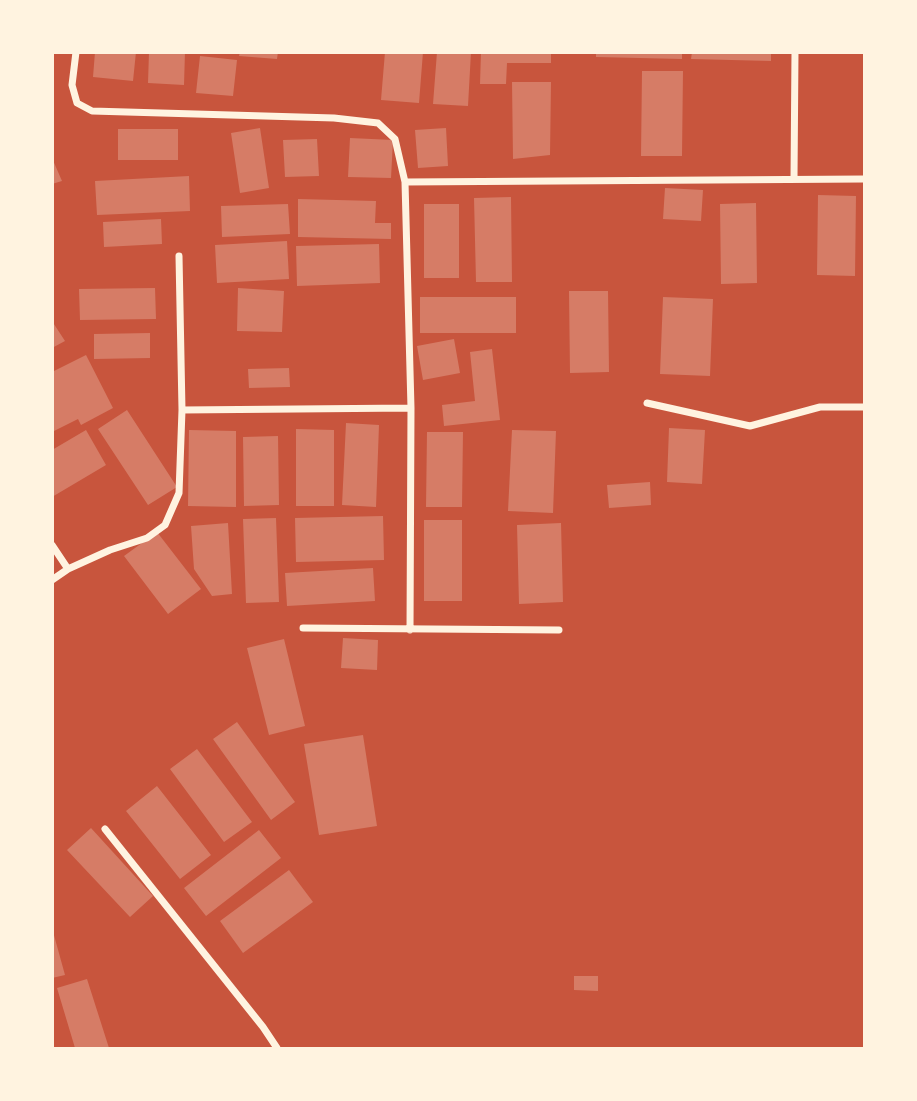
<!DOCTYPE html>
<style>
body{margin:0}
#map{position:relative;width:917px;height:1101px;overflow:hidden;background:#c8553d;font-family:"Sofia Sans Condensed",sans-serif}
canvas{display:block}
.frame{position:absolute;inset:0;border:54px solid #fff3e0;pointer-events:none}
</style>
<div id="map">
<canvas width="917" height="1101"></canvas>
<div class="frame"></div>
</div>
<script>
const ctx = document.querySelector('canvas').getContext('2d');
ctx.lineJoin = 'round';
function fillPath(path, color) {
  ctx.fillStyle = color;
  ctx.fill(path, 'evenodd');
}
function strokePath(path, color, width, dash) {
  ctx.strokeStyle = color;
  ctx.lineWidth = width;
  ctx.lineCap = dash ? 'butt' : 'round';
  ctx.setLineDash(dash || []);
  ctx.stroke(path);
}
const building = new Path2D(`
 M95 52H136L133 81 93 77Z
 M149 52H185L184 85 148 83Z
 M240 52H278L277 59 239 56Z
 M385 52H423L419 103 381 100Z
 M437 52H471L468 106 433 104Z
 M481 52H551V63H507L506 84H480Z
 M596 52H682V59L596 57Z
 M692 52H771V61L691 59Z
 M200 56 237 60 233 96 196 93Z
 M642 71H683L682 156H641Z
 M512 82H551L550 155 513 159Z
 M260 128 269 188 240 193 231 133Z
 M446 128 448 166 418 168 415 130Z
 M118 129H178V160H118Z
 M350 138 393 140 391 178 348 177Z
 M317 139 319 176 285 177 283 140Z
 M52 158 62 181 52 184Z
 M189 176 190 211 97 215 95 181Z
 M665 188 703 190 701 221 663 219Z
 M818 195 856 196 855 276 817 275Z
 M511 197 512 282H476L474 198Z
 M298 199 376 201 375 223H391V239L298 237Z
 M756 203 757 283 721 284 720 204Z
 M288 204 290 234 222 237 221 206Z
 M424 204H459V278H424Z
 M161 219 162 244 104 247 103 222Z
 M287 241 289 279 217 283 215 245Z
 M379 244 380 283 297 286 296 246Z
 M155 288 156 319 80 320 79 289Z
 M238 288 284 291 282 332 237 331Z
 M569 291H608L609 372 570 373Z
 M420 297H516V333H420Z
 M663 297 713 299 710 376 660 374Z
 M52 321 65 341 52 348Z
 M150 333V358L94 359V334Z
 M454 339 460 373 423 380 417 346Z
 M492 349 500 420 444 426 442 405 475 401 470 352Z
 M86 355 113 408 81 425 78 419 52 432V372Z
 M289 368 290 387 249 388 248 369Z
 M127 410 177 487 148 505 98 429Z
 M346 423 379 425 376 507 342 505Z
 M669 428 705 430 702 484 667 482Z
 M296 429 334 430V506H296Z
 M86 430 106 465 52 497V450Z
 M189 430 236 431V507L188 506Z
 M512 430 556 431 553 513 508 511Z
 M427 432H463L462 507H426Z
 M278 436 279 505 244 506 243 437Z
 M650 482 651 505 609 508 607 485Z
 M383 516 384 560 296 562 295 518Z
 M276 518 279 602 246 603 243 519Z
 M424 520H462V601H424Z
 M228 523 232 594 212 596 194 569 191 526Z
 M561 523 563 602 519 604 517 525Z
 M157 532 201 589 168 614 124 556Z
 M373 568 375 601 287 606 285 573Z
 M343 638 378 640 377 670 341 668Z
 M284 639 305 726 269 735 247 648Z
 M237 722 295 802 271 820 213 739Z
 M363 735 377 826 319 835 304 744Z
 M197 749 252 822 224 842 170 769Z
 M157 786 211 855 180 879 126 811Z
 M91 828 153 896 130 917 67 850Z
 M259 830 281 858 206 916 184 888Z
 M289 870 313 902 243 953 220 921Z
 M52 928 65 975 52 978Z
 M574 976H598V991L574 990Z
 M87 979 109 1048H75L57 988Z`);
const minor = new Path2D(`
 M76 52 72 85 77 103 92 111 334 118 378 123 395 139 405 182 411 408 410 630
 M794 178 795 52
 M405 182 864 179
 M647 403 750 426 820 407H864
 M182 410 411 408
 M52 545 68 569
 M52 580 68 569 110 550 147 538 165 525 179 493 182 410 179 256
 M303 628 559 630
 M105 829 263 1027 277 1048`);
fillPath(building, '#d67c66');
strokePath(minor, '#fff3e0', 7);
</script>
